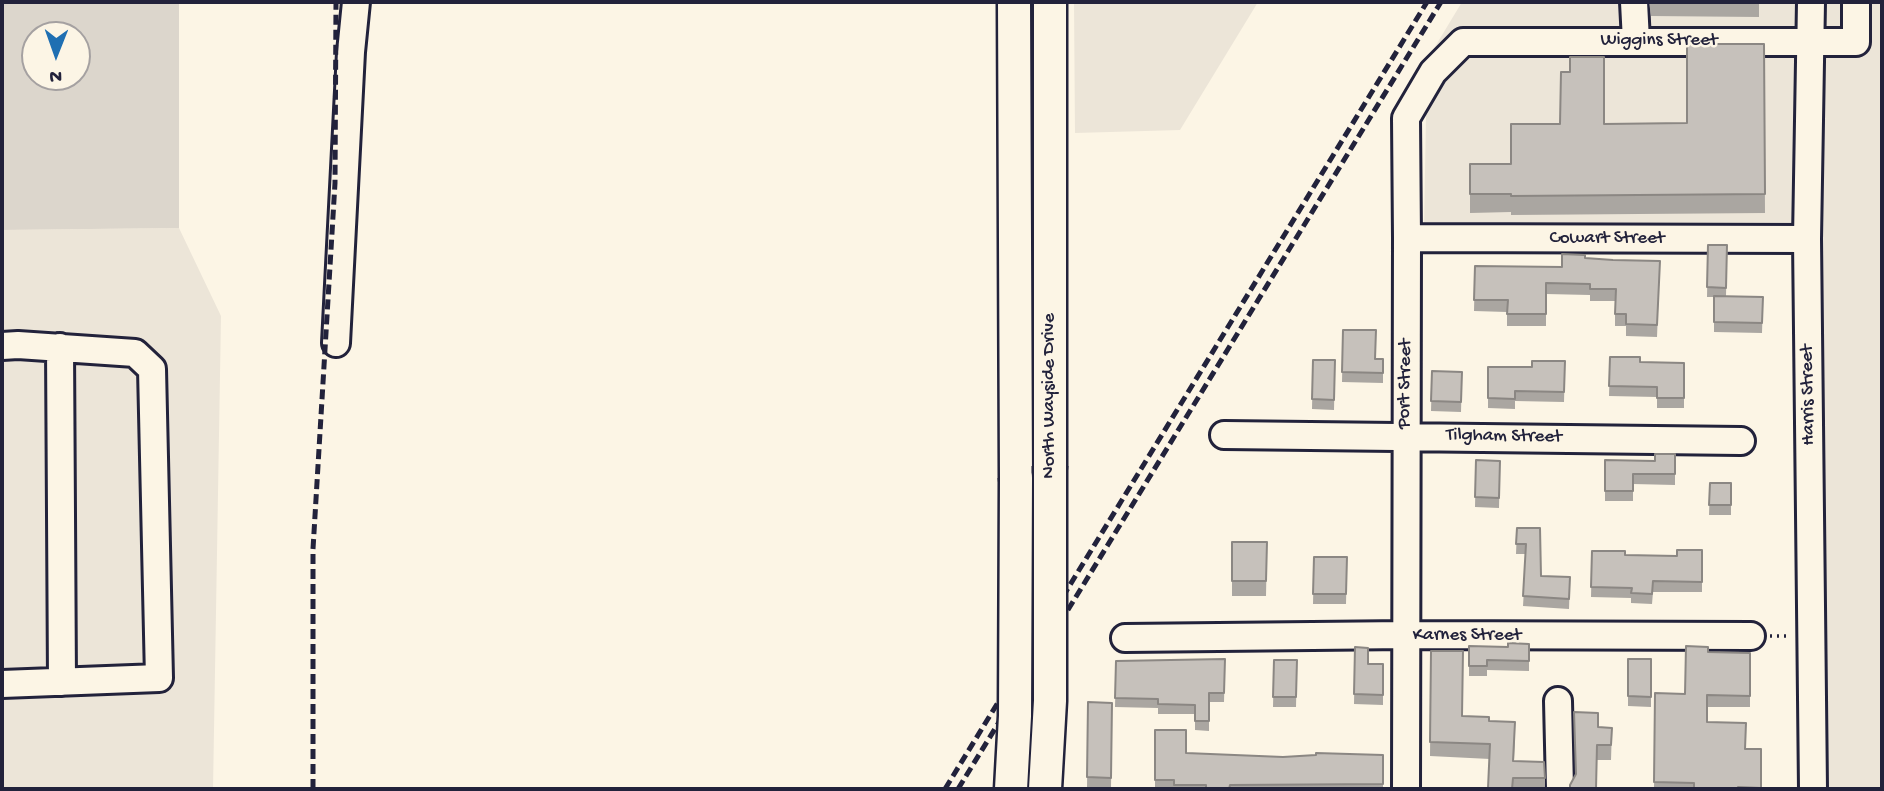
<!DOCTYPE html>
<style>
body{margin:0}
#map{position:relative;width:1884px;height:791px;overflow:hidden;background:#fcf5e5;font-family:"Gochi Hand",sans-serif}
canvas{display:block}
.frame{position:absolute;inset:0;border:4px solid #22223b;pointer-events:none}
.north{position:absolute;left:21px;top:21px;width:70px;height:70px;box-sizing:border-box;background:#fcf5e5;border:2px solid #a5a1a1;border-radius:50%;rotate:181deg;font-size:19px;font-weight:700;line-height:28px;text-align:center;color:#22223b}
.north::after{content:'';display:block;margin:auto;width:24px;height:32px;background:#1f6fb2;clip-path:polygon(50% 0,100% 100%,50% 72%,0 100%)}
</style>
<div id="map">
<canvas width="1884" height="791"></canvas>
<div class="frame"></div>
<div class="north">N</div>
</div>
<script>
const ctx = document.querySelector('canvas').getContext('2d');
ctx.lineJoin = 'round';
function fillPath(path, color) {
  ctx.fillStyle = color;
  ctx.fill(path, 'evenodd');
}
function strokePath(path, color, width, dash) {
  ctx.strokeStyle = color;
  ctx.lineWidth = width;
  ctx.lineCap = dash ? 'butt' : 'round';
  ctx.setLineDash(dash || []);
  ctx.stroke(path);
}
function write(font, color, halo, rows, align = 'center') {
  ctx.font = font + ' "Gochi Hand",sans-serif';
  ctx.lineWidth = 5;
  ctx.setLineDash([]);
  ctx.textBaseline = 'middle';
  ctx.strokeStyle = halo;
  ctx.fillStyle = color;
  for (const [text, x, y, turn = 0] of rows) {
    ctx.save();
    ctx.translate(x, y);
    ctx.rotate((+turn || 0) * Math.PI / 180);
    ctx.textAlign = isNaN(turn) ? turn : align;
    if (halo) ctx.strokeText(text, 0, 0);
    ctx.fillText(text, 0, 0);
    ctx.restore();
  }
}
const built = new Path2D(`
 M1074 2H1258L1180 130 1075 133Z
 M1462 2H1882V789H1826L1817 229 1424 227 1427 60Z
 M179 228 221 316 213 789H2V230Z`);
const green = new Path2D(`
 M2 2H179V228L2 230ZM35 35H77V77H35Z`);
const path = new Path2D(`
 M1770 636H1790`);
const minor = new Path2D(`
 M1634 2 1636 41
 M1811 2 1807 239 1813 789
 M1407 238 1807 239
 M336 343 351 52 356 2
 M2 346 18 345 135 353 152 369 159 678 2 684
 M60 347 62 682
 M1224 435 1741 441
 M1125 638 1406 635 1751 636
 M1558 701 1560 789
 M1406 789 1407 238 1406 118 1433 72 1463 42H1856V2`);
const major = new Path2D(`
 M1014 2 1016 478
 M1050 2V466`);
const rail = new Path2D(`
 M313 789V549L335 183 336 2
 M945 789 1427 2
 M958 789 1441 2`);
const majorBridge = new Path2D(`
 M1011 789 1015 716 1016 478
 M1045 789 1050 701V466`);
const wall = new Path2D(`
 M1649 2H1759V17L1651 16Z
 M1764 44 1765 213 1511 215V212L1470 213V164H1511L1604 124 1687 123Z
 M1708 245H1727L1726 296 1763 297 1762 333 1714 332V297H1707Z
 M1585 258 1613 260 1660 261 1657 337 1626 336V326H1615V301H1590V295L1546 294V326H1507V312L1474 311 1475 266 1562 267Z
 M1343 330 1375 359H1383V383L1342 382Z
 M1610 357 1640 362 1684 363V408H1657V397L1609 396Z
 M1313 360H1335L1334 410 1312 409Z
 M1565 361 1564 402 1515 401V409L1488 408V367H1532Z
 M1432 371 1462 372 1461 412 1431 411Z
 M1675 454V485L1633 484V501H1605V460L1655 461Z
 M1476 460 1500 461 1499 508 1475 507Z
 M1710 483H1731V515H1709Z
 M1517 528H1540L1541 576 1570 577 1569 609 1523 606 1526 554H1516Z
 M1232 542H1267L1266 596H1232Z
 M1702 550V592H1653L1652 604 1631 603V598L1591 597 1592 551 1625 555 1677 556Z
 M1314 557H1347L1346 604H1313Z
 M1529 644V671L1487 670V676H1469V646L1508 647Z
 M1355 647 1368 664H1383V705L1354 704Z
 M1431 651 1462 716 1489 721 1515 737 1514 761 1545 778V789H1488L1490 759 1430 756Z
 M1708 652 1750 653V707H1707V722L1746 749H1761V789H1654L1655 693 1685 694Z
 M1225 659 1224 702H1209V731L1195 730V714H1158V708L1115 707 1116 661Z
 M1628 659H1651V707L1628 706Z
 M1274 660H1297L1296 707H1273Z
 M1088 702 1112 703 1111 789H1087Z
 M1598 727 1612 728 1611 760H1597L1575 774Z
 M1155 730 1186 753 1283 757 1383 755V789H1155Z`);
const building = new Path2D(`
 M1687 44H1764L1765 194 1511 196V194H1470V164H1511V124H1560L1561 72H1570V57H1604V124L1687 123Z
 M1708 245H1727L1726 288 1707 287Z
 M1562 254 1585 255V258L1613 260 1660 261 1657 325 1626 324V314H1615L1616 289H1590V284L1546 283V314H1507L1508 300H1474L1475 266 1562 267Z
 M1714 296 1763 297 1762 323 1714 322Z
 M1343 330H1376L1375 359H1383V373L1342 372Z
 M1610 357H1640V362L1684 363V398H1657V387L1609 386Z
 M1313 360H1335L1334 400 1312 399Z
 M1532 361H1565L1564 392 1515 391V399L1488 398V367H1532Z
 M1432 371 1462 372 1461 402 1431 401Z
 M1655 454H1675V474H1633V491H1605V460L1655 461Z
 M1476 460 1500 461 1499 498 1475 497Z
 M1710 483H1731V505H1709Z
 M1517 528H1540L1541 576 1570 577 1569 599 1523 596 1526 544H1516Z
 M1232 542H1267L1266 581H1232Z
 M1677 550H1702V582L1653 581 1652 594 1631 593 1632 588 1591 587 1592 551H1625V555L1677 556Z
 M1314 557H1347L1346 594H1313Z
 M1508 643 1529 644V661L1487 660V666H1469V646L1508 647Z
 M1686 646 1708 647V652L1750 653V696L1707 695V722L1746 723 1745 749H1761V788L1738 787V789H1694V783L1654 782 1655 693 1685 694Z
 M1355 647 1368 648V664H1383V695L1354 694Z
 M1431 651H1463L1462 716 1489 717V721L1515 722 1513 761 1544 762 1545 778H1513L1512 789 1488 788 1490 744 1430 742Z
 M1225 659 1224 693H1209V721H1195V705L1158 704V699L1115 698 1116 661Z
 M1628 659H1651V697L1628 696Z
 M1274 660H1297L1296 697H1273Z
 M1088 702 1112 703 1111 778 1087 777Z
 M1574 712 1598 713V727L1612 728 1611 745H1597L1596 789H1570V785L1576 774Z
 M1155 730H1186V753L1283 757 1316 755V753L1383 755V784L1230 785 1229 789H1206V785H1174V780H1155Z`);
const streetNames = [
 ["Wiggins Street",1659,41],
 ["Cowart Street",1607,239],
 ["Port Street",1406,384,-89],
 ["Harris Street",1809,395,-91],
 ["North Wayside Drive",1050,396,-90],
 ["Tilgham Street",1504,437,1],
 ["Karnes Street",1467,636]
];
fillPath(built, '#ece5d8');
fillPath(green, '#dcd6cc');
strokePath(minor, '#22223b', 32);
strokePath(major, '#22223b', 37);
strokePath(path, '#22223b', 3.5, [2, 5]);
strokePath(minor, '#fcf5e5', 26);
strokePath(major, '#fcf5e5', 32);
strokePath(rail, '#22223b', 5, [10, 5]);
strokePath(majorBridge, '#22223b', 37, []);
strokePath(majorBridge, '#fcf5e5', 32);
fillPath(wall, '#aaa6a1');
fillPath(building, '#c6c1bb');
strokePath(building, '#8b8783', 2);
write('19px', '#22223b', '#fcf5e5', streetNames);
</script>
